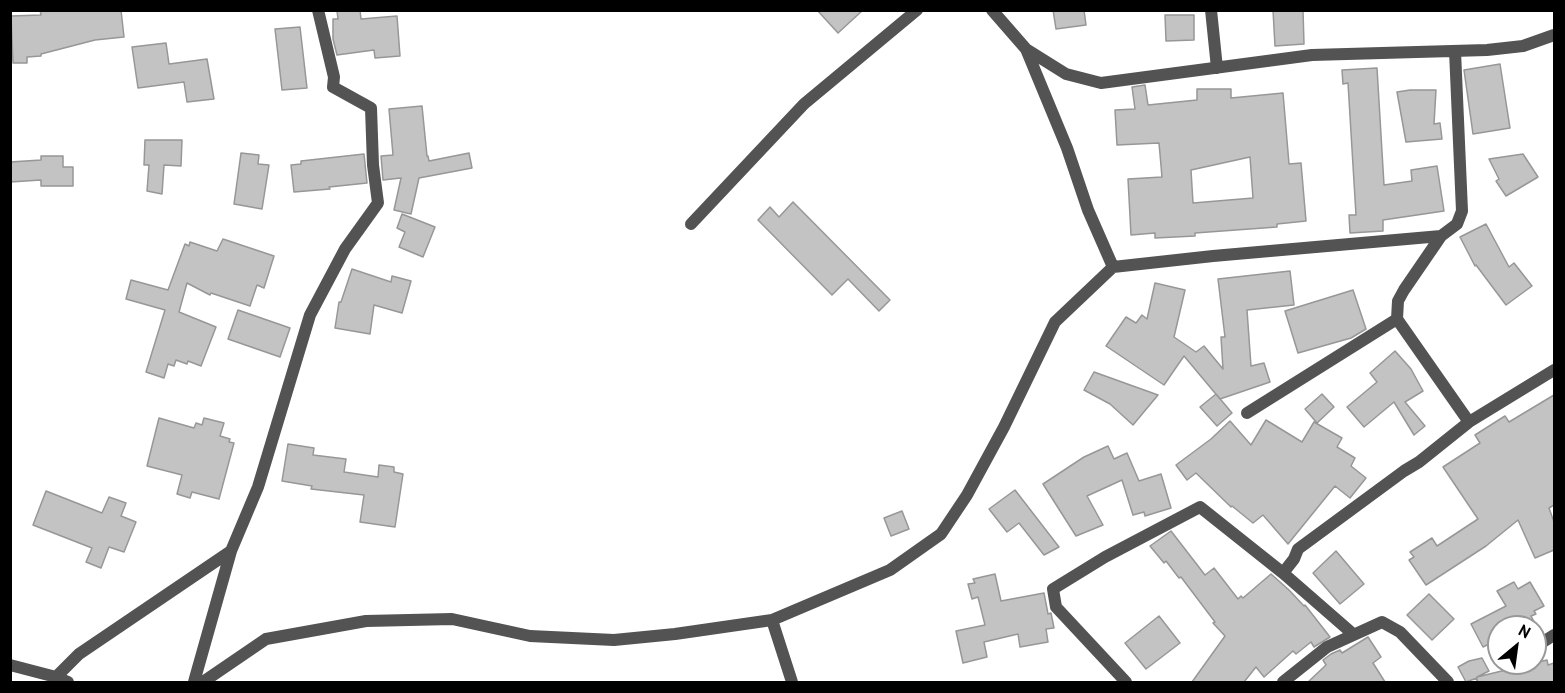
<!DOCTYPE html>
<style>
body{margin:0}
#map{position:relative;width:1565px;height:693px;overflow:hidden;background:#fff;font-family:"PT Sans",sans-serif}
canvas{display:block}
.frame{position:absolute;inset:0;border:12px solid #000;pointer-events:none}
.north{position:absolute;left:1487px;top:615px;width:60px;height:60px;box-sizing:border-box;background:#fff;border:2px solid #999;border-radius:50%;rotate:29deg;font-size:16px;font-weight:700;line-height:24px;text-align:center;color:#000}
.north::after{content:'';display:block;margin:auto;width:21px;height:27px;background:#000;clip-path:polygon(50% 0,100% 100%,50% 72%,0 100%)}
</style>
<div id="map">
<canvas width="1565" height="693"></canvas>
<div class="frame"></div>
<div class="north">N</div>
</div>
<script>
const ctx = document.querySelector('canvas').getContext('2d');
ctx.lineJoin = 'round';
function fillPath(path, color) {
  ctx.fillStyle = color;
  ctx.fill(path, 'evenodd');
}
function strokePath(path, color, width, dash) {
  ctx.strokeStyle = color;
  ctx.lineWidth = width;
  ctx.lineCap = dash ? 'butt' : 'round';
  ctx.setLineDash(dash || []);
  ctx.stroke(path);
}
const building = new Path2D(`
 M40 10H121L124 37 95 40 41 54V56L27 57V63H13L11 16 41 15Z
 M360 10 361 19 397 16 400 56 375 58 374 50 337 55 333 39V19H338L337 11Z
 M817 10H863L838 33Z
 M1053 10H1084L1086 25 1056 29Z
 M1273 10H1303L1304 44 1275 46Z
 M1165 15H1194V40L1166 41Z
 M300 27 307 88 282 90 275 29Z
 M166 43 169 64 207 59 214 99 187 102 184 82 138 88 132 47Z
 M1500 64 1510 128 1473 134 1464 70Z
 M1377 68 1384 185 1412 181 1411 170 1437 166 1444 211 1383 220V231L1350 233 1349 215H1356L1348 83 1343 84 1342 70Z
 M1145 85 1148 105 1197 100V89H1231V98L1283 93 1289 164 1301 163 1306 221 1277 224V227L1195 233V236L1155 238V233L1131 235 1128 179 1162 177 1159 143 1117 145 1115 110 1135 109 1132 87ZM1250 157 1253 198 1193 203 1191 170Z
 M1410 90H1436L1434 124 1440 123 1442 139 1406 142 1397 92Z
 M422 106 427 156H428L429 161 469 153 472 168 419 178 411 214 394 210 401 178 383 180 381 156 393 155 389 109Z
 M145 140H182L181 166 164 165 162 194 147 191 149 165H144Z
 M241 153 259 155 258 164 269 165 262 209 234 204Z
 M364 154 367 183 329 187 330 189 294 192 291 165 301 164V161Z
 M1523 154 1538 177 1506 196 1496 181 1499 179 1489 159Z
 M41 156H63V167H73V186H41V180L10 182V162L41 160Z
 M793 202 890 300 879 311 848 279 832 295 758 220 770 207 779 217Z
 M402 214 435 227 423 257 399 247 405 232 397 228Z
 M1486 224 1509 267 1514 263 1532 286 1506 305 1476 265 1475 266 1460 237Z
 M223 239 274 256 264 288 257 285 250 306 211 293 210 295 187 283 179 312 216 327 201 366 188 361 187 364 176 360 174 366 168 364 164 378 146 372 165 310 126 299 131 280 168 290 185 244 189 246 190 242 217 251Z
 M352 269 391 282 392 276 411 281 402 313 374 305 370 334 335 328 339 302H341Z
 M1290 271 1294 305 1247 310 1251 366 1264 363 1270 382 1220 399 1184 356 1164 385 1106 346 1126 317 1136 323 1142 315 1147 319 1155 283 1185 290 1174 337 1196 352 1204 346 1223 369 1221 337H1225L1218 279Z
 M1353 290 1366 329 1351 338 1298 353 1285 311Z
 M238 310 290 328 280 357 228 339Z
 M1395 351 1411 369 1423 391 1405 402 1425 426 1414 435 1394 402 1364 427 1347 407 1377 382 1370 373Z
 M1094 372 1158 395 1133 425 1110 404 1084 390Z
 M1216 394 1232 413 1217 426 1200 407Z
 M1322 394 1334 407 1317 423 1305 409Z
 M1554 395V505L1549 508 1554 522V550L1535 558 1518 520 1486 546 1426 585 1409 560 1414 557 1410 552 1432 538 1437 546 1478 519 1443 467 1480 443 1475 435 1505 416 1509 422Z
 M159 418 194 428 196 423 202 425 204 418 224 423 220 436 230 439 229 442 234 443 219 499 192 492 190 498 177 494 182 475 147 466Z
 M1266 420 1302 442 1314 422 1342 438 1337 447 1355 458 1351 466 1366 478 1350 498 1335 486 1288 544 1263 515 1253 523 1232 506 1231 507 1196 473 1187 480 1176 465 1211 439 1230 421 1251 445Z
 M288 444 314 448 313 455 346 459 344 472 378 477 379 465 394 467V472L403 474 395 527 360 522 364 495 311 489 312 486 282 481Z
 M1108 446 1114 459 1127 453 1139 481 1161 474 1171 508 1145 516 1144 512 1133 515 1122 480 1087 496 1103 525 1076 536 1043 484 1084 457Z
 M1015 490 1059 547 1044 555 1019 523 1007 532 989 509Z
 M46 491 102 513 109 497 126 503 121 516 136 522 124 552 109 547 101 568 86 562 92 548 33 525Z
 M902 511 909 529 891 536 884 518Z
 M1171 531 1205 575 1214 568 1238 599 1241 596 1243 598 1271 574 1289 590 1304 606 1305 605 1330 637 1314 647 1311 642 1296 654 1293 651 1264 677 1256 667 1244 682H1192L1225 636 1213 623 1215 622 1181 577 1179 578 1166 561 1164 563 1150 546Z
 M1336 551 1364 584 1340 604 1313 573Z
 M995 574 1001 601 1044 593 1048 614 1051 613 1054 628 1046 629 1048 642 1020 647 1018 634 984 642 987 657 963 663 956 631 985 625 978 597 972 599 968 584 975 583 973 579Z
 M1514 582 1518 589 1530 582 1544 606 1534 611 1536 614 1531 616 1537 627H1499V639L1483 647 1471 624 1506 606 1497 591Z
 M1429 594 1454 619 1432 640 1407 615Z
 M1159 616 1180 643 1146 669 1125 643Z
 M1368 637 1381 657 1373 663 1385 682H1308L1326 665 1323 660 1331 654 1340 650 1342 653Z
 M1482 658 1489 671 1477 677 1547 660 1548 665 1554 663V682H1477V678L1466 682 1458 667 1469 661Z`);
const minor = new Path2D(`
 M992 10 1026 49
 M1211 10 1217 68
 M1455 51 1462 211 1457 224 1441 236 1404 290 1398 301 1397 319 1469 422
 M691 224 804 104 917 10
 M1113 267 1088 210 1067 148 1026 49 1066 74 1101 83 1312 55 1487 50 1523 46 1554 35
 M1247 413 1397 319
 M231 551 258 487 310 315 345 249 378 203 373 165 371 108 333 87 334 77 318 10
 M772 620 792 682
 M1353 634 1283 573 1294 559 1298 549 1404 471 1419 462 1469 422 1554 370
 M1535 647 1554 635
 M10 665 56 677 68 682
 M56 677 79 654 231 551 194 682
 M203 682 266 639 366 621 452 619 530 636 614 640 675 634 772 620 890 570 941 534 967 495 1004 427 1055 322 1113 267 1213 256 1441 236
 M1126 682 1056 607 1053 589 1105 557 1200 507 1283 573
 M1283 682 1327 647 1382 622 1400 632 1448 682`);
fillPath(building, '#c3c3c3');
strokePath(building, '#979797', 1.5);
strokePath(minor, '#535353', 12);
</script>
